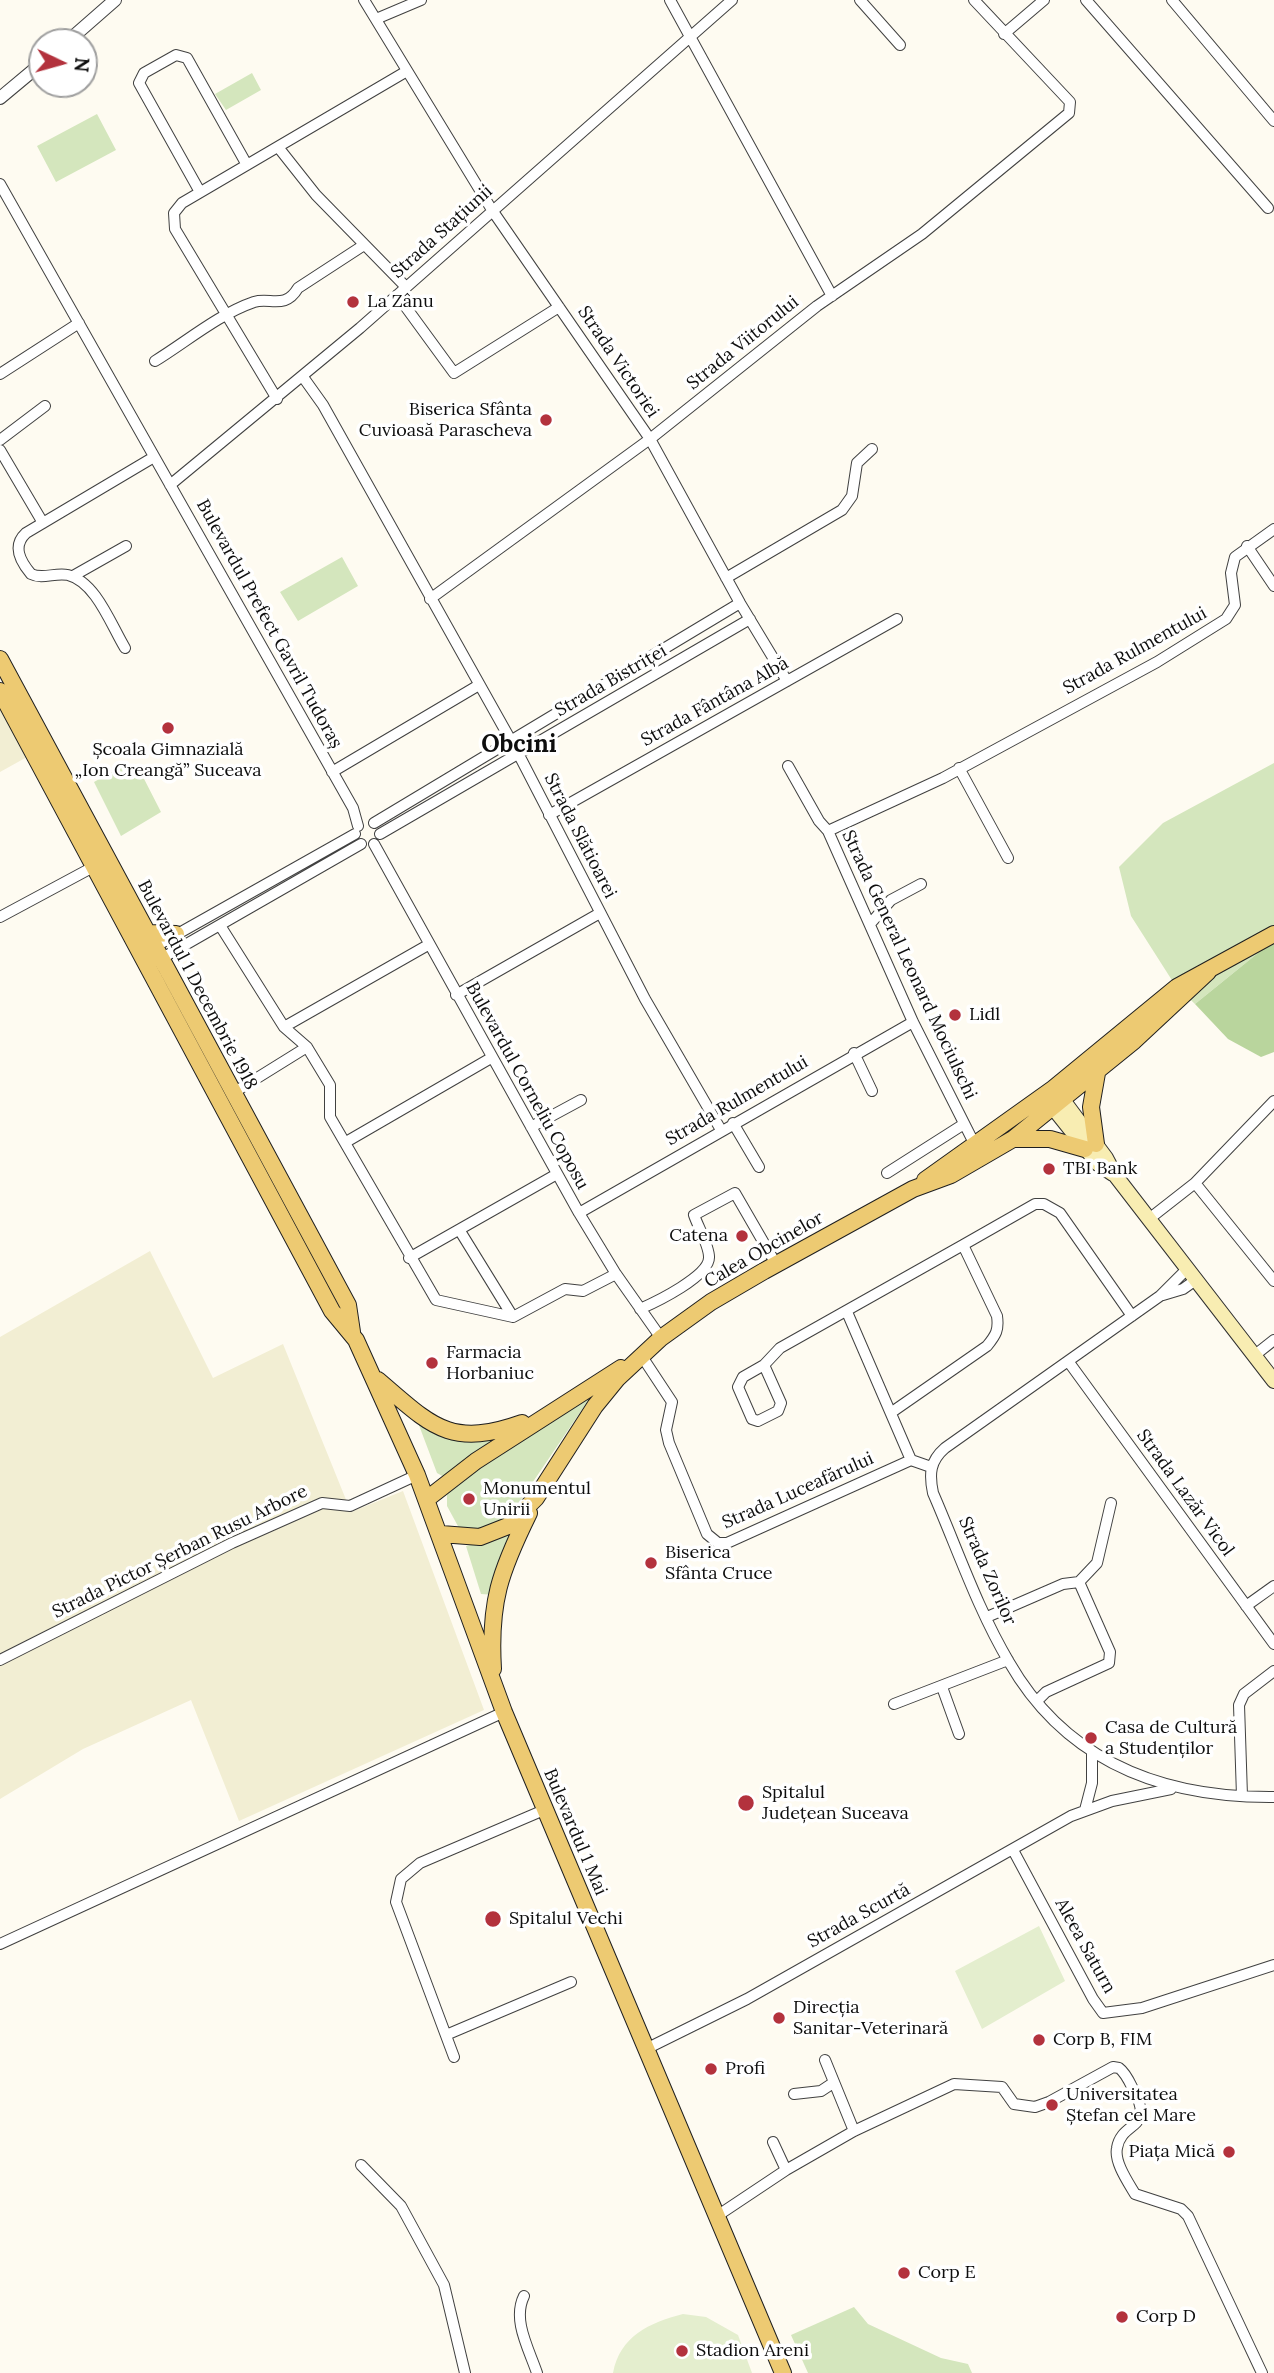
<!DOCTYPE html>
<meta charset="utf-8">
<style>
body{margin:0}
#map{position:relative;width:1274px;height:2373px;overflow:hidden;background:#fefbf1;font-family:Lora,serif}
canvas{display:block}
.north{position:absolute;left:28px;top:28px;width:70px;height:70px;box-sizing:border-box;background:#fff;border:2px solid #9f9f9f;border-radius:50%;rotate:95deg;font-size:19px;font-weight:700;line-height:28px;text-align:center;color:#0e0e0e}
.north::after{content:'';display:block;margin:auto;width:24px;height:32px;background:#b3323d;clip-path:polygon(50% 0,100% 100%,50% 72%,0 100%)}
</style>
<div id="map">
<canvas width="1274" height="2373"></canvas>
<div class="north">N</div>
</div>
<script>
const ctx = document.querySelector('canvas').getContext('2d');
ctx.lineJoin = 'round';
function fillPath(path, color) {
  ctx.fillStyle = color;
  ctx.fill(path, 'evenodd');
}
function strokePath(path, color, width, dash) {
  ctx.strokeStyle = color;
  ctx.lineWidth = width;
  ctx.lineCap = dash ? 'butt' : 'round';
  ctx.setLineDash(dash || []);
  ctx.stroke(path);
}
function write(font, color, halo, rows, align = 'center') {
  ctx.font = font + ' Lora,serif';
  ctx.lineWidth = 7;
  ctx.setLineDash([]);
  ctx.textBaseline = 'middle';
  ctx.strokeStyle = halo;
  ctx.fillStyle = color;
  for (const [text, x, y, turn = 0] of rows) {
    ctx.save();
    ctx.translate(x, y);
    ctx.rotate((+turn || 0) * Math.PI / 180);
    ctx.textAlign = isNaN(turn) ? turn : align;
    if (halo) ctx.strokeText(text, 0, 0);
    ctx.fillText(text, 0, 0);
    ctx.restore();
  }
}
const farmland = new Path2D(`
 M0 683 36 752 0 772Z
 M150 1251 213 1378 283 1344 351 1512 403 1491 484 1710 239 1821 191 1700 83 1749 0 1799V1337Z`);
const green = new Path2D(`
 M252 73 261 90 226 110 215 94Z
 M97 114 116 150 56 182 37 146Z
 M342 557 358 586 298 621 280 592Z
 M1274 763V940L1195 1004 1175 985 1131 916 1119 867 1163 823Z
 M124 765 140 771 161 812 121 836 94 782Z
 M596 1389 505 1523 489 1531 459 1528 447 1506V1490Z
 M417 1420 429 1429 514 1430 444 1477 437 1473Z
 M510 1535 499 1565 495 1595 481 1594 466 1546Z
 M854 2307 868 2324 941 2358 968 2364 972 2373H808L791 2335Z`);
const forest = new Path2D(`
 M1274 940V1052L1261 1057 1228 1039 1195 1004Z`);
const pitch = new Path2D(`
 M1039 1926 1065 1981 982 2029 955 1971Z
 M683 2314 706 2317 738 2335 752 2373H613C620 2336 649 2323 683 2314Z`);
const minor = new Path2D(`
 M364 0 492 210 650 439 740 603 787 681
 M670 0 832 296
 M860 0 900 45
 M1086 0 1268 208
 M1172 0 1274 121
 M376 19 421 0
 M1004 34 1044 0
 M278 147 316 195 406 287
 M0 184 353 808 358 826
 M200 192 139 83 144 73 176 55 187 58 247 165
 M397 295 454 373 559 307
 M155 361C186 342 219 314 254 302 270 297 285 310 298 288L364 245
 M0 374 79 323
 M303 377 323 405 519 755 645 999 721 1130
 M277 399 175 229 174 213 182 203 407 71
 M0 440 45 406
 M0 450 43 523
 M170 485 360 328 732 0
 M1247 546 1274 586
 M73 576 126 546
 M726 578 842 510 852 496 857 463 872 449
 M430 599 650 439 817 306 922 234 1069 113 1070 102 974 0
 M125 648C111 625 96 582 68 575 55 572 43 580 31 574 20 561 12 546 26 533L154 457
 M788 766 819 821 828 831 913 1022 975 1145
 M959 768 1008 858
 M332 772 479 685
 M549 815 897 619
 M374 823 740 603
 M828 831 943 778 1157 662 1226 619 1235 605 1231 573 1235 557 1274 529
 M380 834 750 619
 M374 844 579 1213 616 1274 661 1338
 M0 917 95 866
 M870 924 891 900 921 884
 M221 927 284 1027 307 1047 330 1085V1117L436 1300 513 1317 565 1289 583 1291 616 1274
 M142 954 355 834
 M157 961 361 844
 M456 995 600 913
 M284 1027 428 945
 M854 1053 872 1091
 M233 1093 307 1047
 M733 1123 759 1167
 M531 1127 581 1100
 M346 1142 491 1058
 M887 1173 964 1124
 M1195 1183 1274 1101
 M579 1213 913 1022
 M1149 1219 1195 1183 1274 1281
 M460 1231 513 1317
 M963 1245 1035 1204H1044L1060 1213 1132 1316
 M409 1258 557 1174
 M1188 1268 1160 1296 945 1448C930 1461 929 1474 933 1493 957 1548 978 1610 1009 1662 1067 1763 1163 1798 1274 1797
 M1163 1295 1183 1289 1197 1279
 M640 1309C656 1302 710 1276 709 1257 709 1245 698 1227 694 1215L735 1193 776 1264
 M847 1312 911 1460
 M641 1355 672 1402 666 1430 669 1443 707 1534 718 1543H727L911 1460 931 1467
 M1255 1355 1274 1340
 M1068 1361 1274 1644
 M764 1365 781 1403 778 1411 758 1421 752 1419 738 1387 743 1377 764 1365 780 1348 963 1245 997 1316C999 1330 996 1335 987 1346L892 1412
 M1246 1606 1274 1586
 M987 1617 1063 1584 1079 1582 1097 1563 1111 1503
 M0 1660 232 1543 322 1503 350 1506 417 1475
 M942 1687 959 1734
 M1037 1701 1046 1692 1109 1663 1110 1652 1079 1582
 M894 1704 1008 1660
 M1242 1796 1239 1705 1244 1694 1274 1671
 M1085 1810 1092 1783V1754
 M1013 1850 1093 1999 1103 2013 1142 2008 1274 1965
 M0 1944 504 1712
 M446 2035 571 1982
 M646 2049 747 1999 1071 1816 1112 1801 1171 1789
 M454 2057 396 1902 401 1879 420 1863 544 1810
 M825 2060 854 2131
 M794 2094 821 2091 833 2083
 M773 2142 786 2170
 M361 2165 401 2206 444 2285 465 2373
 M717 2216 786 2170 854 2131 954 2084 1002 2087 1014 2104 1035 2107 1049 2102 1113 2067 1119 2068C1126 2073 1130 2083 1134 2091 1155 2130 1121 2121 1117 2148 1114 2162 1128 2182 1135 2194L1181 2209 1188 2216 1262 2373
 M524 2296C512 2320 529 2349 537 2373`);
const tertiary = new Path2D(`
 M67 42 115 0
 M0 98 42 63`);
const secondary = new Path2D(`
 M1057 1092 1106 1158 1115 1175 1274 1381
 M1046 1099 1098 1164 1113 1174`);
const primary = new Path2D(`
 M0 659 348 1305 352 1332
 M0 691 332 1311 356 1340 417 1475 504 1712 783 2373
 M148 933 176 934
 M1013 1139H1050L1085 1149
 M1096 1144 1091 1107 1097 1073
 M925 1180 1054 1088 1177 987 1274 934
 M378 1380C431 1425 449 1449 522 1423
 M427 1499 476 1461 621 1368
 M441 1534 480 1537 508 1526 536 1498 595 1406 617 1379 661 1338 711 1302 764 1271 913 1189 951 1175 1013 1139 1134 1041 1208 972
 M493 1669C489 1602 500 1572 529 1513`);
const markers = [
 [353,302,7,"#b3323d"],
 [546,420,7,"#b3323d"],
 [168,728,7,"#b3323d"],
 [955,1015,7,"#b3323d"],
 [1049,1169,7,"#b3323d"],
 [742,1236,7,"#b3323d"],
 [432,1363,7,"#b3323d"],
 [469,1499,7,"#b3323d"],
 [651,1563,7,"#b3323d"],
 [1091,1738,7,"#b3323d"],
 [746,1803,9,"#b3323d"],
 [493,1919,9,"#b3323d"],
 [779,2018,7,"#b3323d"],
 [1039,2040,7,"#b3323d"],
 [711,2069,7,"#b3323d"],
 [1052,2105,7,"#b3323d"],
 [1229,2152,7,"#b3323d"],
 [904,2273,7,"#b3323d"],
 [1122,2317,7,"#b3323d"],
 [682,2351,7,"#b3323d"]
];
const streetNames = [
 ["Strada Stațiunii",442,232,-42],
 ["Strada Viitorului",743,343,-39],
 ["Strada Victoriei",618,362,56],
 ["Bulevardul Prefect Gavril Tudoraș",269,624,61],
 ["Strada Rulmentului",1135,651,-29],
 ["Strada Bistriței",611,681,-30],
 ["Strada Fântâna Albă",715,702,-29],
 ["Strada Slătioarei",580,836,63],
 ["Strada General Leonard Mociulschi",909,965,65],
 ["Bulevardul 1 Decembrie 1918",197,985,62],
 ["Bulevardul Corneliu Coposu",527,1086,61],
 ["Strada Rulmentului",737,1101,-30],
 ["Calea Obcinelor",764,1250,-30],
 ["Strada Luceafărului",798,1491,-24],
 ["Strada Lazăr Vicol",1185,1493,54],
 ["Strada Pictor Șerban Rusu Arbore",180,1552,-26],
 ["Strada Zorilor",987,1571,66],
 ["Bulevardul 1 Mai",575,1832,67],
 ["Strada Scurtă",859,1916,-29],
 ["Aleea Saturn",1085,1946,61]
];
const poiNames = [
 ["La Zânu",367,302],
 ["Biserica Sfânta",532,410,"right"],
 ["Cuvioasă Parascheva",532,431,"right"],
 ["Școala Gimnazială",168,750,"center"],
 ["„Ion Creangă” Suceava",168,771,"center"],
 ["Lidl",969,1015],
 ["TBI Bank",1063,1169],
 ["Catena",728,1236,"right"],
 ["Farmacia",446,1353],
 ["Horbaniuc",446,1374],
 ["Monumentul",483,1489],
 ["Unirii",483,1510],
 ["Biserica",665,1553],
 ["Sfânta Cruce",665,1574],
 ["Casa de Cultură",1105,1728],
 ["a Studenților",1105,1749],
 ["Spitalul",762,1793],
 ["Județean Suceava",762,1814],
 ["Spitalul Vechi",509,1919],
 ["Direcția",793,2008],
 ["Sanitar-Veterinară",793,2029],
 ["Corp B, FIM",1053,2040],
 ["Profi",725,2069],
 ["Universitatea",1066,2095],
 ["Ștefan cel Mare",1066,2116],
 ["Piața Mică",1215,2152,"right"],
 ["Corp E",918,2273],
 ["Corp D",1136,2317],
 ["Stadion Areni",696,2351]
];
const districtNames = [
 ["Obcini",519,745]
];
fillPath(farmland, '#f2eed3');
fillPath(green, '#d4e6bd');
fillPath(forest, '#b9d59d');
fillPath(pitch, '#e4eece');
strokePath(minor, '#414141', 12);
strokePath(tertiary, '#414141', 14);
strokePath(secondary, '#303030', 16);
strokePath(primary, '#1f1f1f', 18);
strokePath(minor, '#fff', 10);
strokePath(tertiary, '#fff', 12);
strokePath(secondary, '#f8edb2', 14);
strokePath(primary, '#edca72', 16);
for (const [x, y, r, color] of markers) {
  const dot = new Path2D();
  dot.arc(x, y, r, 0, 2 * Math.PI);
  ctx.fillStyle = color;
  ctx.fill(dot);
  strokePath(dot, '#fff', 2.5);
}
write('18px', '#0e0e0e', '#fff', streetNames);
write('18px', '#0e0e0e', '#fff', poiNames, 'left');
write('bold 24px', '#0e0e0e', '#fff', districtNames);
</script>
